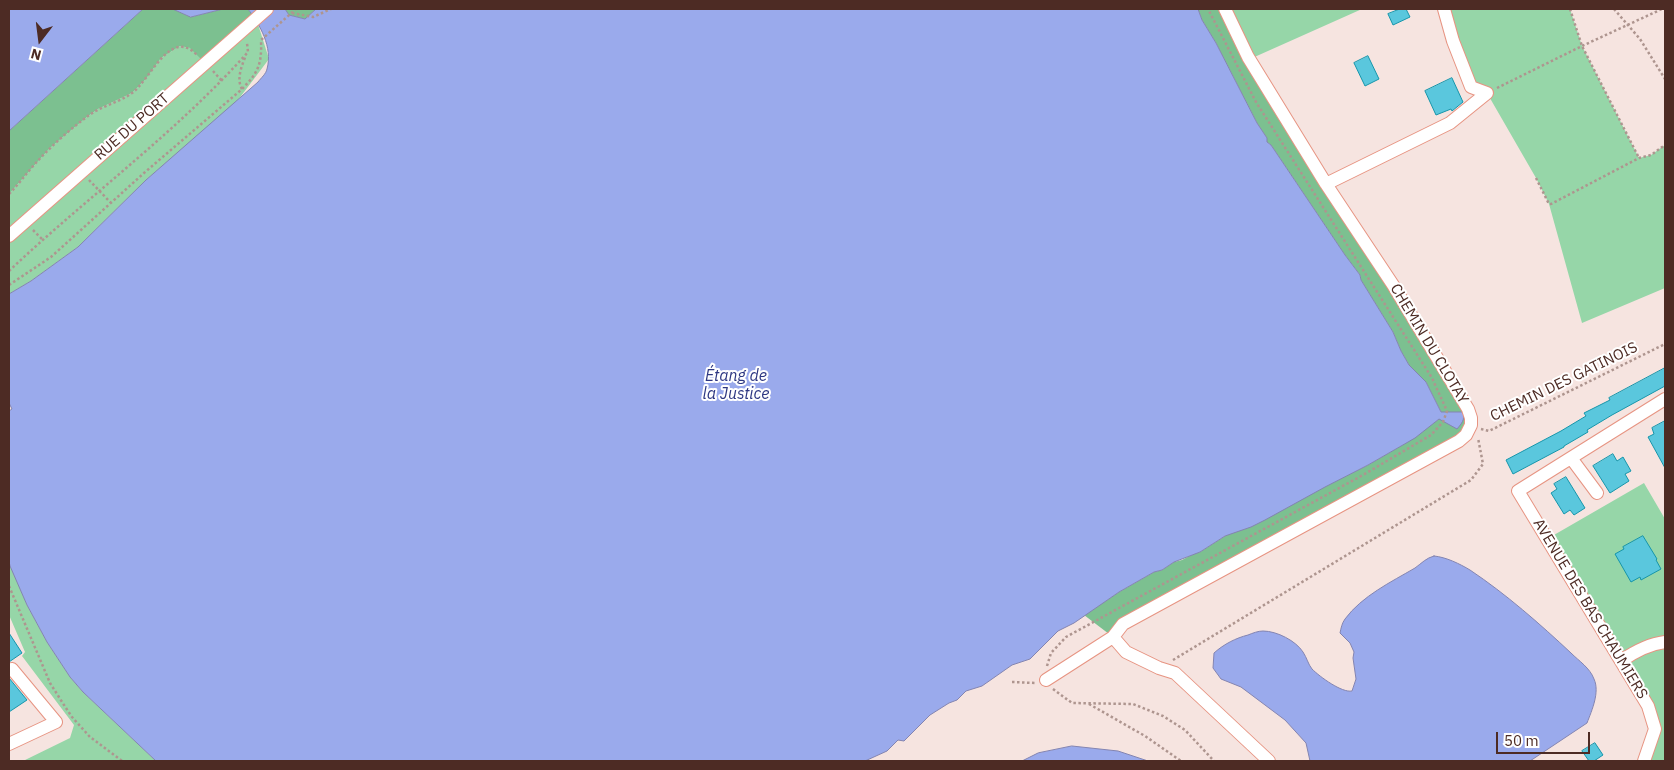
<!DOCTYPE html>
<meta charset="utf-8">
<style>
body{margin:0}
#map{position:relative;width:1674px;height:770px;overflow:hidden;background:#f6e4e0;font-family:"IBM Plex Sans",sans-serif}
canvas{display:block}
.frame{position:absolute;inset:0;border:10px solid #4d2b24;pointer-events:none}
.north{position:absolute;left:15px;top:15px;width:50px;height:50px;-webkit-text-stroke:4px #fff;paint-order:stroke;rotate:195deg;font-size:14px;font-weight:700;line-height:20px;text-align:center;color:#4d2b24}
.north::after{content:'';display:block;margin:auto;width:18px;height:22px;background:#4d2b24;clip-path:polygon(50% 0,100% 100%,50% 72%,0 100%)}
.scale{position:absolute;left:1496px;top:732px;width:94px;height:22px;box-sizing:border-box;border:2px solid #4d2b24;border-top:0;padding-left:6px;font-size:15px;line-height:18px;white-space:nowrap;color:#4d2b24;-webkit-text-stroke:4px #fff;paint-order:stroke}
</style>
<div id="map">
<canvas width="1674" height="770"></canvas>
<div class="frame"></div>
<div class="north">N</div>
<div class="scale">50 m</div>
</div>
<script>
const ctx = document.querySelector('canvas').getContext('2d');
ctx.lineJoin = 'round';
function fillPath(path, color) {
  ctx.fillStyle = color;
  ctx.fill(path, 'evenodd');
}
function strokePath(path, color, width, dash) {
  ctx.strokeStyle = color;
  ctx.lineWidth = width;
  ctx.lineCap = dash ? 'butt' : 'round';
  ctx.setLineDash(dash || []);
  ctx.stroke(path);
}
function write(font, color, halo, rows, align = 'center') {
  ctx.font = font + ' "IBM Plex Sans",sans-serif';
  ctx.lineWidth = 4;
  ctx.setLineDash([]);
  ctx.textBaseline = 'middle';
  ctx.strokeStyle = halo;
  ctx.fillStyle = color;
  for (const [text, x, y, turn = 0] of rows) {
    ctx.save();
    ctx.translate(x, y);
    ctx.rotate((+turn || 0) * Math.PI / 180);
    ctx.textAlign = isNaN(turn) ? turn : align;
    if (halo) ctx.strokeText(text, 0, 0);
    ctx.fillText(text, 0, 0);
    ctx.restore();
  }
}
const green = new Path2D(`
 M1230 9H1362L1250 59Z
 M1444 9H1570L1582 46 1639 158 1651 155 1665 145V288L1582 323 1549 204 1536 178 1487 93 1471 87Z
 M257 21 269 59 235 104 146 180 78 247 31 281 9 294V194L50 148 87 117 98 109 132 93 146 79 161 58 180 46 190 48Z
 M1644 483 1665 519V761H1646L1655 729 1547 539Z
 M9 561 27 605 47 642 70 677 83 692 156 761H23L70 738 74 725 22 656 25 652 9 615Z`);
const forest = new Path2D(`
 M143 9H173L191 17 223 9H248L256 19 205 63 190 48 180 46 161 58 146 79 132 93 98 109 87 117 50 148 9 194V131Z
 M285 9H316L305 19 289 15Z
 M1198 9H1225L1468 409 1466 435 1113 637 1084 615 1119 592 1154 572 1162 570 1174 562 1182 560 1195 553 1200 552 1225 536 1368 465 1404 444 1439 419 1462 412H1441L1426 382 1409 365 1401 351 1393 332 1361 280 1360 275 1345 255 1271 145 1267 142V138L1257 123 1216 43 1202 20Z`);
const water = new Path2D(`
 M9 9H143L9 131Z
 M173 9H223L191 17Z
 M248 9H285L289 15 305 19 316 9H1198L1202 20 1216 43 1257 123 1267 138V142L1271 145 1345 255 1360 275 1361 280 1393 332 1401 351 1409 365 1426 382 1441 412H1463C1465 420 1462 423 1457 429L1439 419 1415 438 1368 465 1325 487 1265 520 1251 527 1225 536 1200 552 1174 562 1162 570 1154 572 1119 592 1074 623 1058 631 1030 659 1012 665 982 686 966 691 957 700 949 703 930 715 904 741 898 740 887 751 865 761H156L83 692 70 677 47 642 27 605 10 566 9 561V411L12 409 9 403V294L31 281 78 247 146 180 258 82C261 78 266 74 267 69 273 47 260 25 248 9Z
 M1434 556C1446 557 1460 564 1470 570 1506 594 1540 624 1571 653 1579 661 1590 668 1594 679 1600 692 1592 710 1587 723L1530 761H1310L1306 743 1285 720 1241 687 1221 679 1213 668 1214 653C1224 644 1236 638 1248 635 1253 633 1258 631 1263 631 1277 631 1296 641 1303 652 1307 658 1308 664 1312 669 1320 677 1342 693 1352 691L1356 679 1353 658 1354 652 1350 643 1340 633C1341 628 1342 623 1345 619 1362 596 1391 582 1415 568 1422 563 1426 558 1434 556Z
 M1072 746 1118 751 1148 761H1022L1038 753Z`);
const building = new Path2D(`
 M1400 9H1406L1410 17 1393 25 1388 14Z
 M1368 56 1379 79 1365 86 1354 63Z
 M1452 78 1463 102 1452 111 1451 109 1436 115 1425 91Z
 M1665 368V386L1612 415 1587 430 1588 432 1564 446V447L1513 474 1506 460 1561 431 1586 416 1584 413 1610 400 1609 398Z
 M1665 421V468L1648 437 1654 434 1652 428Z
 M1613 454 1617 461 1623 457 1631 471 1625 474 1629 481 1610 493 1593 466Z
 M1566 477 1585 508 1574 515 1570 510 1564 514 1551 493 1557 489 1554 484Z
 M1643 536 1657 559 1656 560 1661 569 1641 580 1640 577 1631 582 1615 554 1624 549 1623 547Z
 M9 633 22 653 9 662Z
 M9 678 27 700 9 712Z
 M1595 743 1603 755 1594 761H1589L1582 751Z`);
const path = new Path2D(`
 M1570 9 1582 46 1639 158
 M1614 9 1640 39 1665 79
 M292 13 313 17 331 9
 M213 71 222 81
 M1497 88 1582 46 1662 9
 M242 89C236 79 242 65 246 55
 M1536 178 1549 204H1551L1639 158 1651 155 1665 145
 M89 180 111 203
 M9 194C18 185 25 175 34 165 50 147 69 130 88 116 101 106 118 103 132 93 151 79 170 27 197 55
 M33 230 43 240
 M9 271C87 197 176 133 248 52L247 43
 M9 285 51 257 144 173 241 90C258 73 262 65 261 40L296 9
 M1481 429 1489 431 1665 344
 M9 586 50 683 64 705 72 717 90 737 122 761
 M1173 660 1471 480 1483 464 1478 438
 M1047 666 1051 653 1066 637 1363 475 1431 435 1443 422 1447 411 1432 378 1256 102 1208 9
 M1012 682 1035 683
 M1053 689 1072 703 1133 704 1163 716 1185 730 1214 761
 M1089 704 1145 736 1181 761`);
const minor = new Path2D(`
 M1326 184 1450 123 1487 93 1471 87 1453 41 1444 9
 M9 236 267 9
 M1571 458 1597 493
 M1113 637 1126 652 1159 668 1175 673 1269 761
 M1621 661C1634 652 1649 644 1665 642
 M1046 680 1113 637 1123 624 1459 441 1466 435 1471 425V418L1468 409 1393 285 1326 184 1264 83 1248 57 1225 9
 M9 744 56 722 12 669
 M1644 761 1655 729 1648 706 1518 491 1665 399`);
const streetNames = [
 ["RUE DU PORT",132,127,-41],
 ["CHEMIN DU CLOTAY",1429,344,59],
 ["CHEMIN DES GATINOIS",1564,382,-26],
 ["AVENUE DES BAS CHAUMIERS",1590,609,59]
];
const waterNames = [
 ["Étang de",736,376],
 ["la Justice",736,394]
];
fillPath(green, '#96d6a8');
fillPath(forest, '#7cc090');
fillPath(water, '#9aaaec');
strokePath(water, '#8384b0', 1);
fillPath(building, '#5ac7dd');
strokePath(building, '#1695aa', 1);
strokePath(minor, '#e79482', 14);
strokePath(path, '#ae958f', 2.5, [2.5, 2.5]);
strokePath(minor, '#fff', 12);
write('15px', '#4d2b24', '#fff', streetNames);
write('italic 16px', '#2d3782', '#fff', waterNames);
</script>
